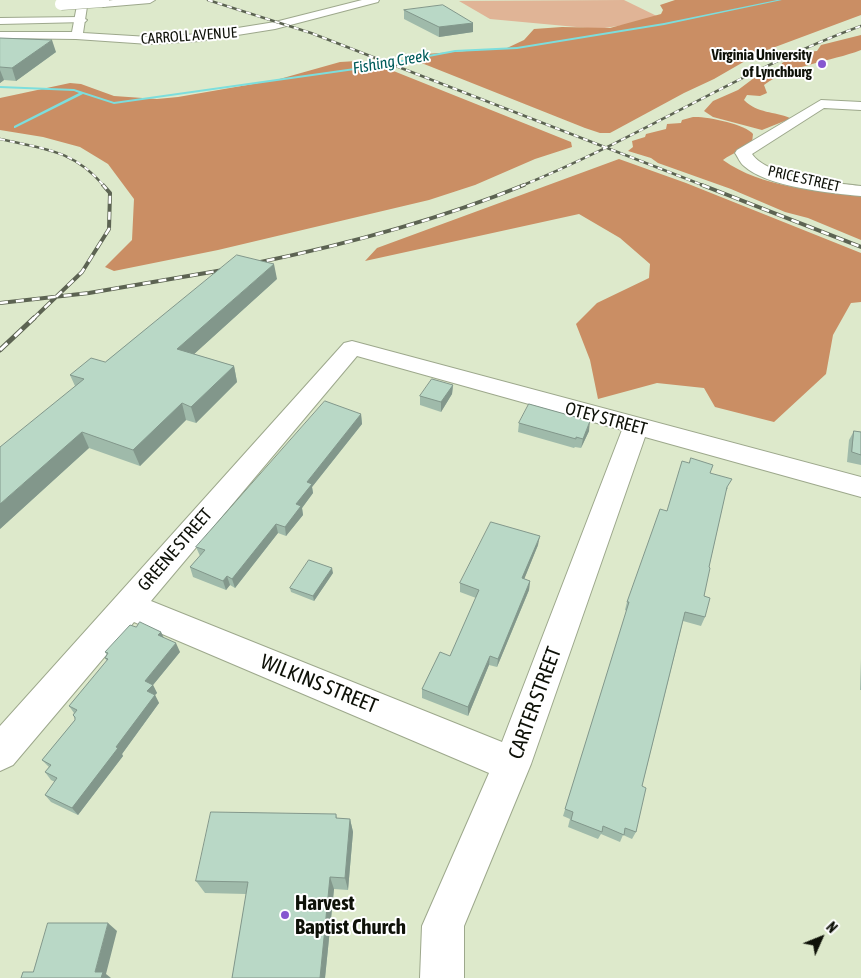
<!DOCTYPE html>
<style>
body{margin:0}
#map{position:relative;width:861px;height:978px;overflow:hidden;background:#dde9cb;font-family:"Asap Condensed",sans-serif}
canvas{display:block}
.north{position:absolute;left:796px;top:913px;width:50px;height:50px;-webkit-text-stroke:4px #fff;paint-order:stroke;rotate:46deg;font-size:14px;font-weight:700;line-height:20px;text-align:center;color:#0e1108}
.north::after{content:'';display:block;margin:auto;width:18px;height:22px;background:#0e1108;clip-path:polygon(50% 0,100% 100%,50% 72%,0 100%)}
</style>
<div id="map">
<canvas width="861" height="978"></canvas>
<div class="north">N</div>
</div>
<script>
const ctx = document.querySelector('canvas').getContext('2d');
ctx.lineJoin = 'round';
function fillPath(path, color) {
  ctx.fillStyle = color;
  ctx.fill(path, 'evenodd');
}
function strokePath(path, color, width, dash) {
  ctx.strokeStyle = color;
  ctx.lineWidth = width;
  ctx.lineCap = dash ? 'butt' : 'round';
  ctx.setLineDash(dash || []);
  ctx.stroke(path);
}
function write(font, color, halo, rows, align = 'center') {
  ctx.font = font + ' "Asap Condensed",sans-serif';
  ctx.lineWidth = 4;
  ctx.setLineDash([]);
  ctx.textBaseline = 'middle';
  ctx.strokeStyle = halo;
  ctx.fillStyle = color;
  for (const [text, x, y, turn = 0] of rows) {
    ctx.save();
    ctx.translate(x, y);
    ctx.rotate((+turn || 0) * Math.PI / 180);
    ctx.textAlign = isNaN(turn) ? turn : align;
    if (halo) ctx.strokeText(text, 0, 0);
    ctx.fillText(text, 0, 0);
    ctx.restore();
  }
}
const green = new Path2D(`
 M624 0 663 19 598 29 490 19 459 1Z`);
const forest = new Path2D(`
 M675 0H861V15L759 53 714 79 684 93 610 133H600L585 128 414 60 412 55 507 48 524 40 534 29 562 27 610 28 661 14 663 10 660 5Z
 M861 35V50C830 62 792 64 764 85L767 93 760 96 747 95 744 100C758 114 774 111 790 118L787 120 762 130 713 117 704 111 713 101 738 90 758 75 781 67 782 63 799 53 817 51 821 45Z
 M357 61 371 62 571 142 572 147 535 159 475 185 429 200 218 250 114 271 105 267 132 240 134 199 108 164 80 147 43 137 0 130V98L70 83 81 84 114 96 157 99 178 97 276 80 340 62Z
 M693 117C705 116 746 124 753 134L752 143C743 150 732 153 723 160 762 188 815 190 861 196V240L808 218 785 212 731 189 658 163 651 158 628 151 633 147 632 141 645 137 646 134 666 129 667 124 681 123 682 120Z
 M619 159 686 183 861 253V302L851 303 833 335 826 374 774 422 715 407 704 388 657 383 598 399 590 360 576 324 597 303 649 278 650 264 620 238 579 214 365 261 377 248Z`);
const stream = new Path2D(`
 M777 0H782L664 25 517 49 455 52 376 67 114 104 83 94 15 128H14V126L79 93 74 91 0 88V86L74 89 114 102 376 65 455 50 517 47 664 23Z`);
const minor = new Path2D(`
 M78 0H88L83 33 149 37 200 34 275 22 362 0H379L378 2 275 29 200 41 149 44 76 39 0 38V32H72Z
 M821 100 861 102V110L824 108 752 154C767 177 835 183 861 186V196C830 193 767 187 744 166 740 163 738 157 735 153L737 150Z
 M352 341 861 477V497L645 437 531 764 464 926V978H420L422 926 489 773 134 622 13 765 0 771V726L344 343ZM357 356 622 430 502 742 151 601Z`);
const highway = new Path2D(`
 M113 0H155L150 3 103 7 98 4 99 2Z
 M81 17 87 20 85 22 0 24V18Z`);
const railFar2 = new Path2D(`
 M208 0 311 33 705 186
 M0 139C44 149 74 150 104 186
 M521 186C638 139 743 69 861 26`);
const railFar1 = new Path2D(`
 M702 185 861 247
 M251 264C344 245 436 221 524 185
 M0 303 89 293 229 269
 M33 319 82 272 109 229 110 193 103 185`);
const rail = new Path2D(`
 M0 350 34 318`);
const highwayBridge = new Path2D(`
 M61 4 103 1`);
const wall = new Path2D(`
 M404 10 473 23V32L439 37 404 19Z
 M0 38 56 52 16 81 4 80 0 83Z
 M277 279 194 354 234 366 237 382 196 423 186 420 140 466 89 448 0 529 75 386 70 375 105 362Z
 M453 385 452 394 441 412 420 405V396Z
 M361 414 362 424 312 487 313 493 302 508 303 515 286 536 278 533 235 588 230 585 226 590 193 577 190 567 200 556 196 547Z
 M519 423 589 431 581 448 575 447 574 448 518 432Z
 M854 431 861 432V465L847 462 849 440Z
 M689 463 710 473 728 488 726 491 709 567 704 596 705 617 701 626 683 621 642 786 636 832 632 839 623 835 620 842 601 834 598 839 568 827 570 819 563 816 627 611 625 610 627 602 667 511Z
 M538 545 524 579 530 581 529 590 497 667 489 665 468 716 422 698V689L450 656 476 598 460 592V583Z
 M333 573 314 601 291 592 290 588Z
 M136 627 161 632 163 637 180 652 153 685 157 693 155 695 159 703 122 754 123 756 78 815 51 802 45 795 55 782 51 780 45 772 49 767 42 760 75 720V719L73 715 74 713 69 706 107 661 105 658 107 655 105 652Z
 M861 659V690H860Z
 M336 814 337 818 350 819 353 832 348 890 334 889 325 978H232L246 894 205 893 196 881Z`);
const shadedWall = new Path2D(`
 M473 23V32L439 37V27Z
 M52 40 56 52 16 81 12 68Z
 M0 70 4 80 0 83Z
 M274 264 277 279 182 365 177 349Z
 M234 366 237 382 196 423 191 407Z
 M453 385 452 394 441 412V402Z
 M182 403 186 420 140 466 133 450Z
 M361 414 362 424 312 487 313 493 302 508 303 515 286 536 285 527 307 482Z
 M590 421 589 431 581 448 583 439Z
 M82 432 89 448 0 529V504Z
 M276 524 278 533 235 588 232 579Z
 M540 536 538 545 521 587 522 578Z
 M332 568 333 573 314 601 313 596Z
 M227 576 230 585 226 590 223 581Z
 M530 581 529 590 497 667 498 659Z
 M161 632 165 640 158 635Z
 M176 643 180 652 153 685 157 693 155 695 159 703 122 754 123 756 78 815 72 808 116 747 147 691 145 681Z
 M490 656 489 665 468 716V707Z
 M350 819 353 832 348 890 345 878Z
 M330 877 334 889 325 978H320Z
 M108 923 117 931 106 974 111 978H101L95 972Z`);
const building = new Path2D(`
 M443 5 473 23 439 27 404 10Z
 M0 38 52 40 12 68 0 67Z
 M237 255 274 264 177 349 234 366 191 407 182 403 133 450 82 432 0 504V447L84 379 70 375 91 358 105 362Z
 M432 379 453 385 441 402 420 396Z
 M325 401 361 414 307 482 312 484 296 504 301 506 285 527 276 524 232 579 227 576 223 581 190 567 205 550 196 547Z
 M529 404 590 421 583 439 576 437V439L519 423Z
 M854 431 861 432V455L852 452Z
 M691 458 713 465 710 473 732 479 727 487 709 567 710 568 704 596 710 598 705 617 685 612 642 786 646 788 636 832 625 828 624 835 603 826 602 832 571 820 573 812 565 809 629 602H627L660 509 667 511 682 461 689 463Z
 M491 522 540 536 522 578 530 581 498 659 490 656 468 707 422 689 440 652 450 656 479 590 460 583Z
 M309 560 332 568 313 596 290 588Z
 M140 622 161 632 158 635 176 643 145 681 153 685 147 691 155 695 116 747 118 748 72 808 45 795 57 778 45 772 51 765 42 760 75 720V717L73 715 77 710 69 706 108 659 105 658 108 653 105 652 130 625 136 627Z
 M211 812 336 814V818L350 819 345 878 330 877 320 978H232L248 882 196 881Z
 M48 923H108L95 972H103L101 978H21L23 972H33Z`);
const markers = [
 [822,64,5,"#8657d0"],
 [285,915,5,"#8657d0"]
];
const farStreetnames = [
 ["CARROLL AVENUE",189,36,-4],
 ["PRICE STREET",804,179,13]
];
const farPoinames = [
 ["Virginia University",812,55],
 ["of Lynchburg",812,72]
];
const farWaternames = [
 ["Fishing Creek",391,62,-10]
];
const streetNames = [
 ["OTEY STREET",606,419,15],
 ["GREENE STREET",175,550,-49]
];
const nearStreetnames = [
 ["WILKINS STREET",319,684,22],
 ["CARTER STREET",535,703,-70]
];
const nearPoinames = [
 ["Harvest",295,903],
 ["Baptist Church",295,927]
];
fillPath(green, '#e0b496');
fillPath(forest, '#ca8e64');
fillPath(stream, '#7cdedd');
strokePath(minor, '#9da88c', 2);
strokePath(highway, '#9da88c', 2);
fillPath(minor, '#fff');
fillPath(highway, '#fff');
strokePath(railFar2, '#5c6352', 2.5);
strokePath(railFar1, '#5c6352', 4);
strokePath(rail, '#5c6352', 5);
strokePath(railFar2, '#fff', 2, [5]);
strokePath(railFar1, '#fff', 2.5, [8]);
strokePath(rail, '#fff', 3, [10]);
strokePath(highwayBridge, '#9da88c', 13, []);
strokePath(highwayBridge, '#fff', 12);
fillPath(wall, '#9fbaaa');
fillPath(shadedWall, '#82978b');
fillPath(building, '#b9d8c6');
strokePath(building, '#82978b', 1);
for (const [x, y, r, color] of markers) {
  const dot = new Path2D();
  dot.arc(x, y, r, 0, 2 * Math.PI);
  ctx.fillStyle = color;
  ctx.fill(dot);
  strokePath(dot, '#fff', 2);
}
write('15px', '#0e1108', '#fff', farStreetnames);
write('bold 15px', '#0e1108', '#fff', farPoinames, 'right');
write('italic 16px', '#005c5b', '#fff', farWaternames);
write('18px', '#0e1108', '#fff', streetNames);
write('21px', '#0e1108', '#fff', nearStreetnames);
write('bold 21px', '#0e1108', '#fff', nearPoinames, 'left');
</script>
